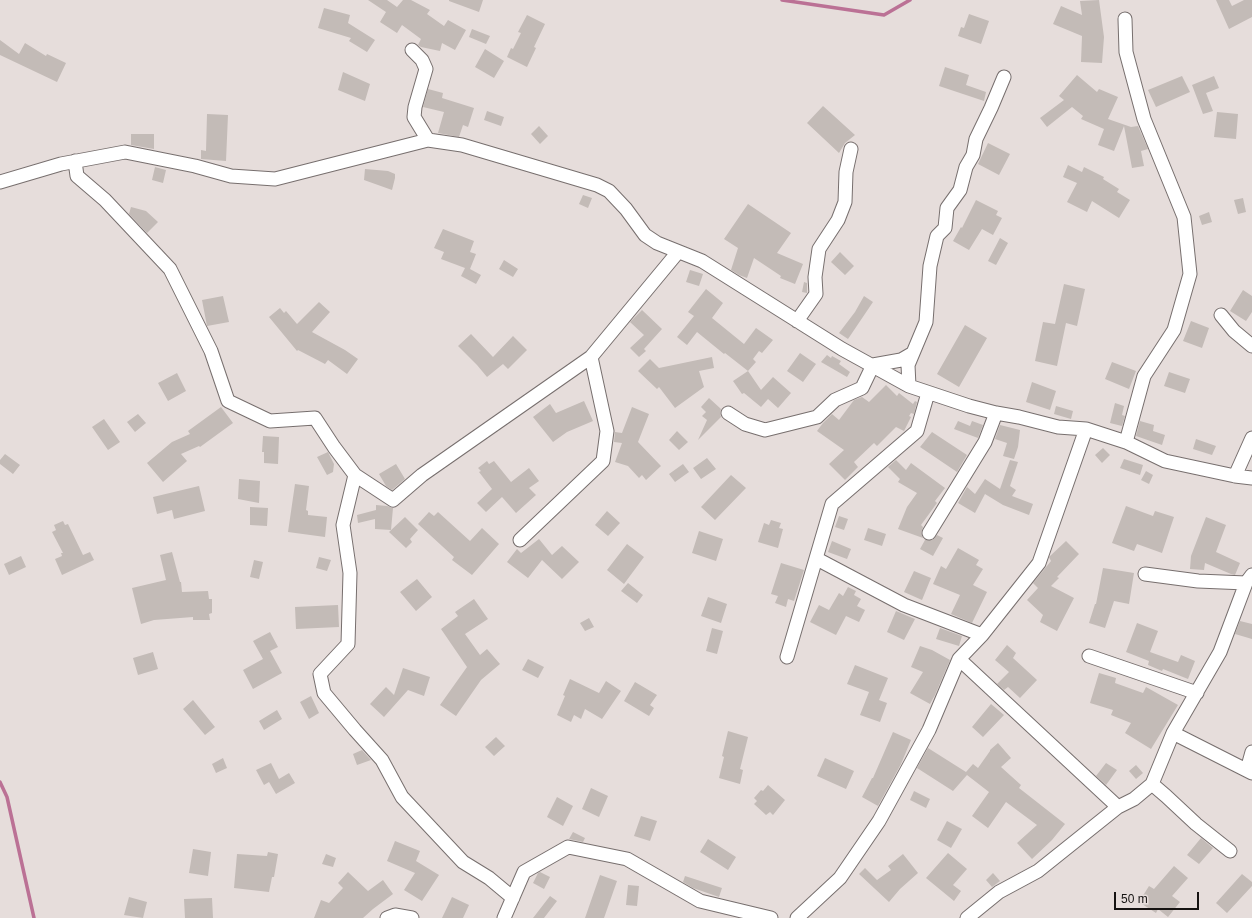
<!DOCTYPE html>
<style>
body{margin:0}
#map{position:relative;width:1252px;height:918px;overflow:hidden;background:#e6dddb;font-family:Arial,sans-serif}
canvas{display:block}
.scale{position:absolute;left:1114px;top:892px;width:85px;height:18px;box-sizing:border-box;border:2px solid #161312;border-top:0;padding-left:5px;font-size:12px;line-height:14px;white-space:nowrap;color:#161312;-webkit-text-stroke:3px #e6dddb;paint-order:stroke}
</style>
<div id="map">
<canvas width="1252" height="918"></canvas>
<div class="scale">50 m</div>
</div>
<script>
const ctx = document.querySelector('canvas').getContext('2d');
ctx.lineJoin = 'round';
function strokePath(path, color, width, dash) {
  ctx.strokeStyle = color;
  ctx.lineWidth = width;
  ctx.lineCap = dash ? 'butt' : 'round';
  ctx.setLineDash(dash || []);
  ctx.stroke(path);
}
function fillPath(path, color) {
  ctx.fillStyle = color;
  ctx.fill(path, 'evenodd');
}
const stream = new Path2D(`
 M782 0 884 15 910 0
 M0 782 7 797 34 918`);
const building = new Path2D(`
 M368 0H387L397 7 403 0H411L430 10 427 14 444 26 448 20 466 30 455 50 442 43 440 51 421 47 418 45 421 39 402 25 397 33 380 22 386 12Z
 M449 0H483L479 12 449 1Z
 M1099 0 1104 37 1102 63 1081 62 1082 36 1053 24 1061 6 1082 15 1080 1Z
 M1216 0H1229L1232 6 1244 0H1252V17L1229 29Z
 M324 8 350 15 348 23 375 40 367 52 349 41 351 38 318 28Z
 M969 14 989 21 981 44 958 36 961 27 964 28Z
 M527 15 545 24 534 47 536 48 527 67 507 57 511 48 513 49 521 33 518 32Z
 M472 29 490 36 486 44 469 37Z
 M0 40 19 54 25 43 46 56 47 54 66 63 57 82 0 55Z
 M485 49 504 61 494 78 475 67Z
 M945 67 969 75 966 85 986 92 984 101 939 86Z
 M343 72 370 84 365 101 338 90Z
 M1077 75 1097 92 1099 89 1118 97 1108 119 1131 127 1138 126 1148 149 1141 151 1144 166 1132 168 1124 126 1114 151 1098 145 1104 129 1081 119 1083 116 1072 107 1047 127 1040 118 1064 100 1059 96Z
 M1182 76 1190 92 1156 107 1148 90Z
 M1214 76 1219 88 1206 93 1213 111 1203 114 1192 85Z
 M428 89 443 93 442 98 474 108 468 127 463 125 459 137 438 133 444 112 423 107Z
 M823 106 855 135 845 143 839 153 807 123Z
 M487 111 504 117 501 126 484 120Z
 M1217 112 1238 114 1236 139 1214 137Z
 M207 114 228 115 226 161 201 159V150L206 151Z
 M539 126 548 136 540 144 531 134Z
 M131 134H154V149L131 145Z
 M988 143 1010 154 999 175 978 164Z
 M1068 165 1082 172 1084 167 1104 177 1103 179 1119 189 1117 192 1130 200 1119 218 1092 201 1087 212 1067 202 1077 183 1063 177Z
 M155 167 166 170 163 183 152 180Z
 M365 169 388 171 395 174V178L392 190 364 180Z
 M583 195 592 198 588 208 579 204Z
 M1243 198 1246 212 1238 214 1234 200Z
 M976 200 998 211 996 215 1002 218 993 235 982 229 969 250 953 241 961 227 962 228Z
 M748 204 791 233 777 253 803 264 795 284 780 278 781 276 754 258 747 278 739 275 731 270 738 248 724 239Z
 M131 207 146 211 158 222 147 233 129 214Z
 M1209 212 1212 222 1202 225 1199 216Z
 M443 229 474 241 470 252 476 254 470 269 481 275 476 284 461 276 465 268 441 259 444 252 434 248Z
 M1000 238 1008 243 996 265 988 261Z
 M840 252 854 266 845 275 831 262Z
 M504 260 518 269 513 277 499 269Z
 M690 270 703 274 699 286 686 282Z
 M804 282 807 283V293L802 292Z
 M1064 284 1085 289 1077 326 1066 323 1057 366 1035 361 1043 322 1055 324Z
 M706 289 723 303 712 318 744 344 756 328 773 340 762 353 759 351 753 359 756 362 748 371 761 390 773 377 791 393 778 408 768 399 761 407 744 393 742 394 733 381 748 371 725 353 724 354 697 332 687 345 677 337 694 316 688 312Z
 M1243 290 1252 296V312L1246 321 1230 311Z
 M223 296 229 322 207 326 202 300Z
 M864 296 873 302 848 339 839 333 855 312Z
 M319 302 330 312 312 332 345 350 358 359 347 374 328 360 325 364 298 350 297 351 269 317 280 308 284 313 286 311 297 324Z
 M642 310 662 329 644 349 646 351 639 357 630 348 644 335 630 322Z
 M1191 321 1209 328 1202 348 1183 341Z
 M965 325 987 338 959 387 937 374Z
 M471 334 493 357 513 336 527 350 508 369 503 364 487 377 477 365 458 346Z
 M800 353 816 364 803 382 787 371Z
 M827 355 831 358 832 356 841 361 839 364 850 372 847 377 821 362Z
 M712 357 714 368 699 371 704 387 675 408 659 387 657 389 638 371 650 359 659 368Z
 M1112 362 1136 371 1129 389 1105 379Z
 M1169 372 1190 379 1185 393 1164 386Z
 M177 373 186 391 168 401 158 383Z
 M1032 382 1056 391 1050 410 1026 402Z
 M886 385 897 396 899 393 913 404 915 401 917 402 914 414 911 413 909 416 911 417 904 431 896 427 877 446 874 443 854 462 858 467 845 480 829 464 844 450 817 431 823 423 832 414 839 420 854 400 862 397 869 402Z
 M709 398 721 409 720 413 721 417 698 440 707 420 702 416 706 412 701 407Z
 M584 401 593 421 567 432 553 442 533 417 550 404 556 413Z
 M1115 403 1124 406 1122 415 1125 416 1122 426 1110 423Z
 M1056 406 1073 411 1071 419 1054 414Z
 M221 407 233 423 200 447 199 446 181 454 187 461 163 482 147 463 172 442 190 434 188 431Z
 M632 407 649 414 638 442 661 466 646 480 642 475 639 478 628 466 615 462 622 443 614 442 615 432 622 433Z
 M138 414 146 423 135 432 127 422Z
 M104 419 120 442 108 450 92 427Z
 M958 421 970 426 972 421 983 425 978 438 954 429Z
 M1140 421 1154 425 1153 431 1165 435 1162 445 1136 436Z
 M1000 425 1020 430 1018 447 1014 459 1003 456 1007 443 995 439Z
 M677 431 688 442 679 450 669 440Z
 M932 432 967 455 957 472 920 447Z
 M263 436 279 437 278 464 264 463V452H262Z
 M1196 439 1216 446 1212 455 1193 449Z
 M1103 448 1110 455 1102 463 1095 455Z
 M328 452 334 464 333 472 327 475 317 457Z
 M5 454 20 465 13 474 0 464V460Z
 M707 458 716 469 701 479 693 468Z
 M1124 459 1143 465 1140 475 1120 468Z
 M896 460 906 470 911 463 945 488 935 501 937 503 921 525 923 527 921 533 923 538 898 529 907 507 917 493 898 482 900 479 888 467Z
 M1010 460 1018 462 1010 486 1016 490 1012 496 1033 504 1029 515 1003 505 985 494 975 513 958 503 967 487 975 494 985 479 1000 489Z
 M487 461 489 464 494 461 511 482 529 468 539 481 529 488 536 495 516 513 502 497 486 512 477 503 492 489 479 472 481 471 478 468Z
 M396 464 405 479 392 490 386 486 379 474Z
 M683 464 689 472 675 482 669 474Z
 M1146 471 1153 475 1149 484 1141 480Z
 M731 475 746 488 715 520 701 507Z
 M239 479 260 481 259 503 238 499Z
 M295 484 309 486 306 510 308 511V515L327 517 325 537 288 532Z
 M199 486 205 511 174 519 172 510 157 514 153 497Z
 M376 505 387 506 393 508 391 530 375 529V519L358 523 357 515 376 510Z
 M1126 506 1153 516 1155 511 1174 517 1162 553 1137 544 1134 551 1112 543Z
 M250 507 268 508 267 526 250 525Z
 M607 511 620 523 608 536 595 525Z
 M429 512 434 516 438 512 470 541 482 528 499 544 472 575 452 560 454 557 418 524Z
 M839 516 848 519 844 530 835 527Z
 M405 517 418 530 410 539 412 542 406 548 389 532Z
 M1206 517 1226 525 1216 552 1240 563 1235 575 1231 574 1205 563 1204 570 1190 569 1191 556Z
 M771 520 781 523 779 528 783 529 778 548 758 542 764 523 769 525Z
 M63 521 65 525 68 524 83 555 90 552 94 560 62 575 55 559 62 556 61 553H63L52 532 56 530 54 525Z
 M868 528 886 534 882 546 864 540Z
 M699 531 723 539 716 561 692 553Z
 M937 535 943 538 933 556 920 549 925 540H932Z
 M539 539 552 555 562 546 579 562 562 579 542 560 528 578 507 562 517 549 521 553Z
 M832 541 851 549 847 559 828 552Z
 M1066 541 1079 554 1057 577 1059 578 1051 586 1074 598 1057 631 1040 622 1043 615 1027 600 1038 588 1033 583 1051 561 1049 557Z
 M627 544 644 557 624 584 607 570Z
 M958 548 979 560 976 565 983 569 973 585 987 592 972 623 951 614 960 595 933 584 941 566 946 569Z
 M172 552 180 582H181L182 592 208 591 209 599H212V613L209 614 210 620H193V617L154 620 141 624 132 588 166 580 160 555Z
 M21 556 26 567 9 575 4 564Z
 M319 557 331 560 327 571 316 568Z
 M254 560 263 562 259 579 250 577Z
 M781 563 804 570 794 601 788 599 786 607 775 603 778 596 771 594Z
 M1103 568 1134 573 1129 604 1114 601 1105 628 1089 623 1095 604H1096Z
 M914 571 931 578 922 600 904 592Z
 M417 579 432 597 416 611 400 592Z
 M628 583 643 595 637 603 621 591Z
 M848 587 856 591 854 595 861 599 857 606 865 610 859 622 846 616 836 635 810 622 819 605 829 610 839 593 843 596Z
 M708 597 727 604 721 623 701 616Z
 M474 599 488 619 465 634 480 655 487 649 500 664 481 680 456 716 440 705 467 667 441 629 458 616 455 612Z
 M338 605 339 627 296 629 295 607Z
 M896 611 915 619 904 640 887 632Z
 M589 618 594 627 585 631 580 623Z
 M1240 621 1252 624V639L1235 634Z
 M1137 623 1158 631 1150 652 1178 662 1181 655 1195 661 1188 679 1163 669 1162 671 1148 665 1149 661 1126 652Z
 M712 628 723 631 717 654 706 651Z
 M940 628 962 636 959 646 936 639Z
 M270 632 278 647 270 651 282 673 253 689 243 670 263 659 253 641Z
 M1007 645 1016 653 1013 658 1037 680 1020 698 1008 687 1004 690 997 684 1009 672 995 660Z
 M920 646 932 650 950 660 935 695 930 704 910 693 923 672 911 667Z
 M153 652 158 669 138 675 133 658Z
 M528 659 544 667 538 678 522 670Z
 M855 665 888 678 879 700 887 703 880 722 860 715 869 692 847 684Z
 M403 668 430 677 424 696 408 690 384 717 370 704 386 687 394 695Z
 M1099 673 1116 678 1115 683 1143 693 1146 687 1178 705 1151 749 1125 733 1131 723 1111 715 1113 710 1090 703Z
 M570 679 599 693 606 681 621 691 602 719 585 709 581 719 574 715 571 722 557 715 565 696 563 695Z
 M635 682 657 695 650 705 654 708 649 716 624 701Z
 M311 696 319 713 309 719 300 702Z
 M193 700 215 727 205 735 183 709Z
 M991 704 1004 715 983 737 972 727Z
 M277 710 282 719 264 730 259 721Z
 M728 731 748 737 740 769 743 770 740 784 719 778 724 757 722 756Z
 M893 732 911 740 901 764 878 806 862 797 872 778H873Z
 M496 737 505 746 494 756 485 747Z
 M998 743 1011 758 1001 767 1021 785 1019 788 1065 824 1052 840 1032 859 1017 843 1037 825 1006 802 988 828 972 816 989 792 967 775 953 791 917 768 928 748 966 772 973 764 978 768 990 751V750Z
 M362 750 371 760 357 765 353 754Z
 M223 758 227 768 216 773 212 764Z
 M825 758 854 771 846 789 817 776Z
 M271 763 279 779 289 773 295 783 276 794 269 782 264 785 256 770Z
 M1106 763 1117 770 1106 785 1096 776Z
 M1136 765 1143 773 1136 779 1129 771Z
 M768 785 785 800 773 815 770 812 766 815 754 804 757 801 754 798 761 790 763 791Z
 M591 788 608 796 599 817 582 809Z
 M914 791 930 799 926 808 910 800Z
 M557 797 573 806 563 826 547 817Z
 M641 816 657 821 650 841 634 836Z
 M947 821 962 829 951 848 937 840Z
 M573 832 585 838 583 842 569 839Z
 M1201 838 1213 848 1199 864 1187 855Z
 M708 839 736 857 728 870 700 852Z
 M395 841 420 851 416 861 439 875 422 901 404 890 415 873 387 861Z
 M193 849 211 852 208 876 189 873Z
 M268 852 278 854 274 877H272L269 892 234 888 237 854 267 856Z
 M948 853 967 869 953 885 961 891 954 901 926 878Z
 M326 854 336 858 333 867 322 864Z
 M903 854 918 873 900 889 889 902 859 874 865 868 877 880 891 870 888 866Z
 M1174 866 1188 878 1172 896 1180 902 1168 917 1158 909 1156 913 1139 902 1149 886 1154 889Z
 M348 872 368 891 383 880 393 894 373 909 363 918H314L321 900 329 903 343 888 338 883Z
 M540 872 550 877 544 889 533 883 538 873Z
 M993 873 1000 881 992 887 986 880Z
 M1242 874 1252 882V886L1227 913 1216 903Z
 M600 875 617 881 604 918H585Z
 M685 876 722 888 719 897 693 888 683 882Z
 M628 885 639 886 637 906 626 905Z
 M550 896 557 901 544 918H533Z
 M129 897 147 902 143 918 124 915Z
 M452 897 469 905 463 918H442Z
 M212 898 213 918H185L184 899Z`);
const minor = new Path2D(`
 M1125 19 1126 52 1144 119 1184 217 1190 274 1174 330 1144 376 1126 442
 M412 50 422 60 426 69 415 107 414 117 428 140
 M75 161 77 176 105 200 170 269 211 351 228 401 270 421 315 418 334 447 355 475 393 500 422 475 591 357 678 252
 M0 182 61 164 125 152 195 166 231 176 275 179 428 140 462 145 597 185 609 191 626 209 645 235 657 243 702 261 842 349 909 386 969 406 996 413 1019 417 1058 427 1086 429 1126 442 1165 461 1235 476 1252 478
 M1221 315 1234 331 1252 346
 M797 321 816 294 815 277 819 249 838 220 845 202 846 172 851 149
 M909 386 908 365 926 322 930 266 937 236 945 228 947 208 960 190 966 167 973 155 976 139 991 108 1004 77
 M728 413 745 424 765 430 817 417 835 400 862 388 873 365 901 360 913 353
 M355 475 343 525 350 573 348 644 320 674 324 693 355 730 382 760 402 797 463 862 489 878 513 898
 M1235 476 1252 438
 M929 533 985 442 996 413
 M520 540 603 461 607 431 591 357
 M817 559 904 605 982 635
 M1145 574 1198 581 1246 583
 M1089 656 1197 693
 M787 657 832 504 917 431 928 393
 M959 659 1118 807
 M1173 733 1252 773
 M1247 770 1252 752
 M1152 784 1166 796 1196 824 1230 851
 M387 918 395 915 412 918
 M504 918 524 872 568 847 627 859 700 901 771 918
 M797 918 840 878 879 821 929 730 959 659 982 635 1039 563 1086 429
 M967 918 999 892 1038 871 1118 807 1134 799 1152 784 1173 733 1220 652 1246 583 1252 575`);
strokePath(stream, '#bb7195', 3.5);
fillPath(building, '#c3bbb7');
strokePath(minor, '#776f6e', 15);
strokePath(minor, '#fff', 13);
</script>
